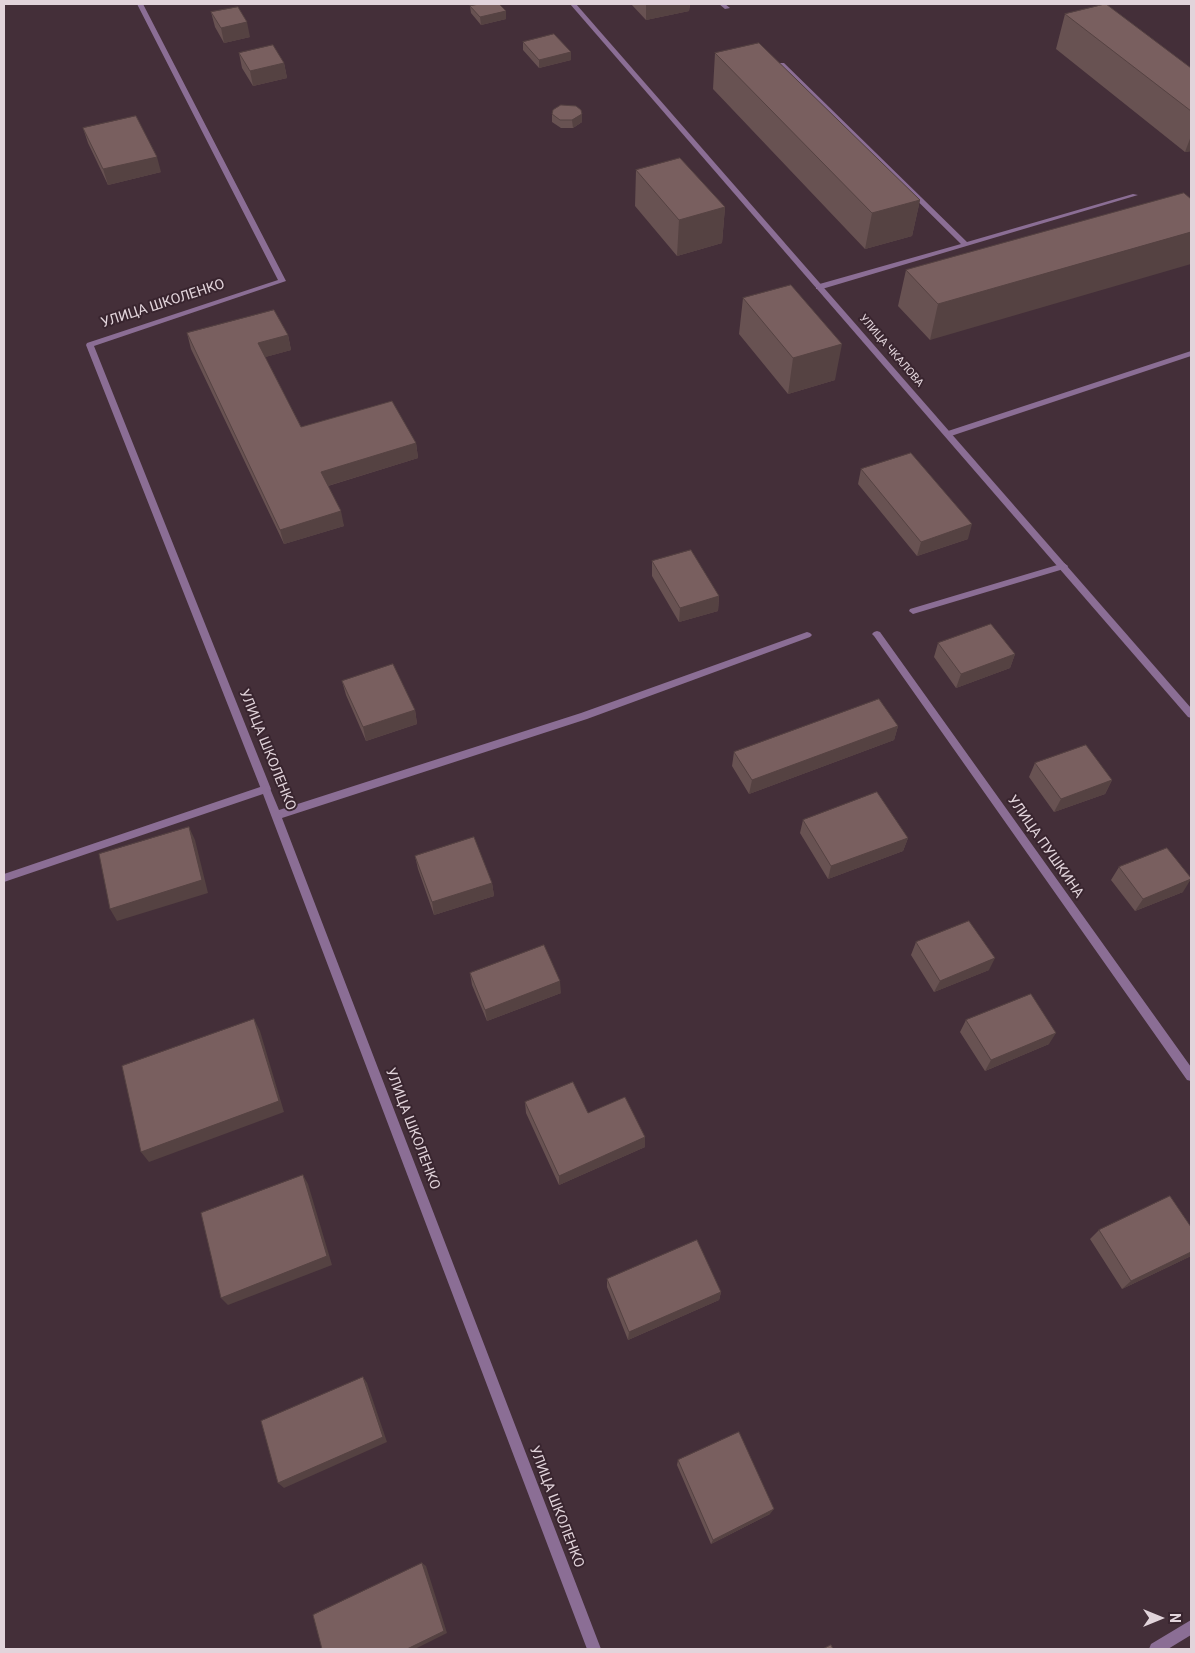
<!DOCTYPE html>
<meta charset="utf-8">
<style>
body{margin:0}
#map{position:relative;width:1195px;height:1653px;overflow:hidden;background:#442f39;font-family:Roboto,sans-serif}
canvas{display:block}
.frame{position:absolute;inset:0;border:5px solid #e2d4db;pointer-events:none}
.north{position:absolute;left:1135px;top:1593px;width:50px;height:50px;-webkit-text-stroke:4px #39252f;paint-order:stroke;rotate:90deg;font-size:14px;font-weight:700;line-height:20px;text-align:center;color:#e2d4db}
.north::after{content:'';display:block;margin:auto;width:18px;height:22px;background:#e2d4db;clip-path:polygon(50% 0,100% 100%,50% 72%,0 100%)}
</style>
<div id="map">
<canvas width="1195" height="1653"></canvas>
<div class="frame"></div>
<div class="north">N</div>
</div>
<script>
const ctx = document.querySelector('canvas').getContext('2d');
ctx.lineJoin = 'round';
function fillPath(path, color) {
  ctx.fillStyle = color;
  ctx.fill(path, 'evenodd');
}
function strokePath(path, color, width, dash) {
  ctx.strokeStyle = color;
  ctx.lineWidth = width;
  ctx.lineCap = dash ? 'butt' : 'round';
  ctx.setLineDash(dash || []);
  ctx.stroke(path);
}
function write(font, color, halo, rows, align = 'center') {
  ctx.font = font + ' Roboto,sans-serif';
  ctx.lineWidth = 4;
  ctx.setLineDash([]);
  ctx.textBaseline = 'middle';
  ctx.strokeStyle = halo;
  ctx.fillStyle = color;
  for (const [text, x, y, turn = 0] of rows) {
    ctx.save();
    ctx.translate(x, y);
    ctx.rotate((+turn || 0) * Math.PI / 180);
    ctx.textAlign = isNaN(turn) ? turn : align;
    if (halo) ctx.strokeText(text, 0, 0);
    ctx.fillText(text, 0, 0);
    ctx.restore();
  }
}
const service = new Path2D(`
 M137 4H143L286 281 94 346 271 789 269 792H263L261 789 86 345 87 343 278 280Z
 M719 4H725L730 8 725 9Z
 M780 63H784L967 242 1133 194 1138 195 822 289H816V285L961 244 780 65Z
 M1191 1620V1635L1168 1649H1149L1151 1644Z`);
const minor = new Path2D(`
 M1191 351V356L948 437 944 434 945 432Z
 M1064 563 1068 566 1067 568 913 614 909 611 910 609Z
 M877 631 880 632 1191 1067V1081L1187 1080 874 636 872 634 874 632Z
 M807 632 810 633 812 635 810 637 587 719 282 818 601 1649H587L263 794 4 882V874L266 785 269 786 279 810 581 713Z`);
const tertiary = new Path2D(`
 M570 4H576L1191 708V718L1188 717Z`);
const wall = new Path2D(`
 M631 4H690L689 11 646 20Z
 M470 6 506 19 481 25 471 13Z
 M211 12 250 37 224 43 215 27Z
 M1065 14 1191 68V151L1185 152 1056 49Z
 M523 42 571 60 539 68 523 50Z
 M239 53 284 63 287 78 253 86 242 68Z
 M715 53 920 200 912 236 865 249 713 89Z
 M552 114 582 122 573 128H561L552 122Z
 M83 128 161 172 108 185 88 143Z
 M636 170 725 207 722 243 677 256 635 206Z
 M1184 193 930 340 898 306 906 270Z
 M743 298 835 380 788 394 739 334Z
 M187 333 288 335 291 350 265 357 301 427 416 443 418 458 328 486 344 526 284 544 191 349Z
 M861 469 968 539 917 556 858 484Z
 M652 561 719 596 718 611 679 622 652 576Z
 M938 643 1015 654 1010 668 956 688 934 657Z
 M342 681 415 710 417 724 366 741 346 695Z
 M898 726 894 740 749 794 732 766 734 752Z
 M1035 763 1112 780 1105 794 1054 812 1029 777Z
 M803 820 908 838 903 851 828 879 800 833Z
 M415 856 492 883 494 896 434 915 418 869Z
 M1119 867 1183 892 1135 911 1111 880Z
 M916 942 989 970 934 992 911 955Z
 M470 973 561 993 487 1021 472 985Z
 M966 1020 1049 1044 985 1071 960 1032Z
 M525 1102 588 1113 645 1137V1147L559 1185 526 1113Z
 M1191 1227V1256L1122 1289 1090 1239 1099 1230Z
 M607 1279 721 1292 719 1300 628 1340 607 1287Z
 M678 1460 770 1514 711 1544 677 1465Z`);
const shadedWall = new Path2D(`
 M646 4H690L689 11 646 20Z
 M506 11V19L481 25 480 17Z
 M247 22 250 37 224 43 221 28Z
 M571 52V60L539 68V60Z
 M284 63 287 78 253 86 250 71Z
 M582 114V122L573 128 572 120Z
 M1191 136V151L1185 152Z
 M157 157 161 172 108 185 103 169Z
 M920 200 912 236 865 249 872 213Z
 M725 207 722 243 677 256 679 220Z
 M1191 232V264L930 340 938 304Z
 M288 335 291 350 262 358 258 343Z
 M842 344 835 380 788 394 793 358Z
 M416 443 418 458 324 487 321 472Z
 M341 511 344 526 284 544 280 530Z
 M972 524 968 539 917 556 921 542Z
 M719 596 718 611 679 622 680 608Z
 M1015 654 1010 668 956 688 961 674Z
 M415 710 417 724 366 741 363 727Z
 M898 726 894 740 749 794 752 780Z
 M1112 780 1105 794 1054 812 1061 799Z
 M189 827 195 840 208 893 117 921 110 909Z
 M908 838 903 851 828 879 831 866Z
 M1191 879 1183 892 1135 911 1143 899Z
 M492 883 494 896 434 915 432 902Z
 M995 958 989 970 934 992 940 981Z
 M560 981 561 993 487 1021 485 1010Z
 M254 1019 260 1031 284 1112 149 1162 141 1152Z
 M1056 1033 1049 1044 985 1071 991 1060Z
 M645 1137V1147L559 1185V1176Z
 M303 1175 308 1184 332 1265 228 1305 221 1298Z
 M1191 1252V1256L1122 1289 1131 1281Z
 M721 1292 719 1300 628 1340 629 1332Z
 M363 1377 367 1383 387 1442 284 1488 278 1483Z
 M774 1509 770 1514 711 1544 713 1540Z
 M422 1563 426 1566 447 1633 415 1649H407Z`);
const building = new Path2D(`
 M480 4H499L506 11 480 17 470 6Z
 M1106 4 1191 68V111L1065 14Z
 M238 7 247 22 221 28 211 12Z
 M554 34 571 52 539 60 523 42Z
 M759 43 920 200 872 213 715 53Z
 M273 45 284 63 250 71 239 53Z
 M561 105 576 106 581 110 582 114 572 120H560L552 114 553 110Z
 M136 116 157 157 103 169 83 128Z
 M680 158 725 207 679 220 636 170Z
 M1184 193 1191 199V232L938 304 906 270Z
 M791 285 842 344 793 358 743 298Z
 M274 310 288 335 258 343 301 427 392 401 416 443 321 472 341 511 280 530 187 333Z
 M911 453 972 524 921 542 861 469Z
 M691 550 719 596 680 608 652 561Z
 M991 624 1015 654 961 674 938 643Z
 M393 664 415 710 363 727 342 681Z
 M879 699 898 726 752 780 734 752Z
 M1086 745 1112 780 1061 799 1035 763Z
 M877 792 908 838 831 866 803 820Z
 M189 827 202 880 110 909 99 854Z
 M474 837 492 883 432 902 415 856Z
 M1167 848 1191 878V879L1143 899 1119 867Z
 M969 921 995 958 940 981 916 942Z
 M544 945 560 981 485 1010 470 973Z
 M1031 994 1056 1033 991 1060 966 1020Z
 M254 1019 279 1101 141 1152 122 1066Z
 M573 1082 588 1113 625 1097 645 1137 559 1176 525 1102Z
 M303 1175 327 1256 221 1298 201 1213Z
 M1170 1196 1191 1227V1252L1131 1281 1099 1230Z
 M697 1240 721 1292 629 1332 607 1279Z
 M363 1377 383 1437 278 1483 261 1421Z
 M739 1432 774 1509 713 1540 678 1460Z
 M422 1563 444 1631 407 1649H322L313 1615Z
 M831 1645 833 1649H823Z`);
const farStreetnames = [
 ["УЛИЦА ЧКАЛОВА",891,351,49]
];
const streetNames = [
 ["УЛИЦА ШКОЛЕНКО",163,304,-18],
 ["УЛИЦА ШКОЛЕНКО",267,750,68],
 ["УЛИЦА ПУШКИНА",1045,847,55],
 ["УЛИЦА ШКОЛЕНКО",412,1129,69],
 ["УЛИЦА ШКОЛЕНКО",556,1507,69]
];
fillPath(service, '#8b6e95');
fillPath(minor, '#8b6e95');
fillPath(tertiary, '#8b6e95');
fillPath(wall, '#685252');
fillPath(shadedWall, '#554242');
fillPath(building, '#795f5f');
strokePath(building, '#554242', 1);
write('11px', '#e2d4db', '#39252f', farStreetnames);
write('14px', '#e2d4db', '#39252f', streetNames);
</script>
